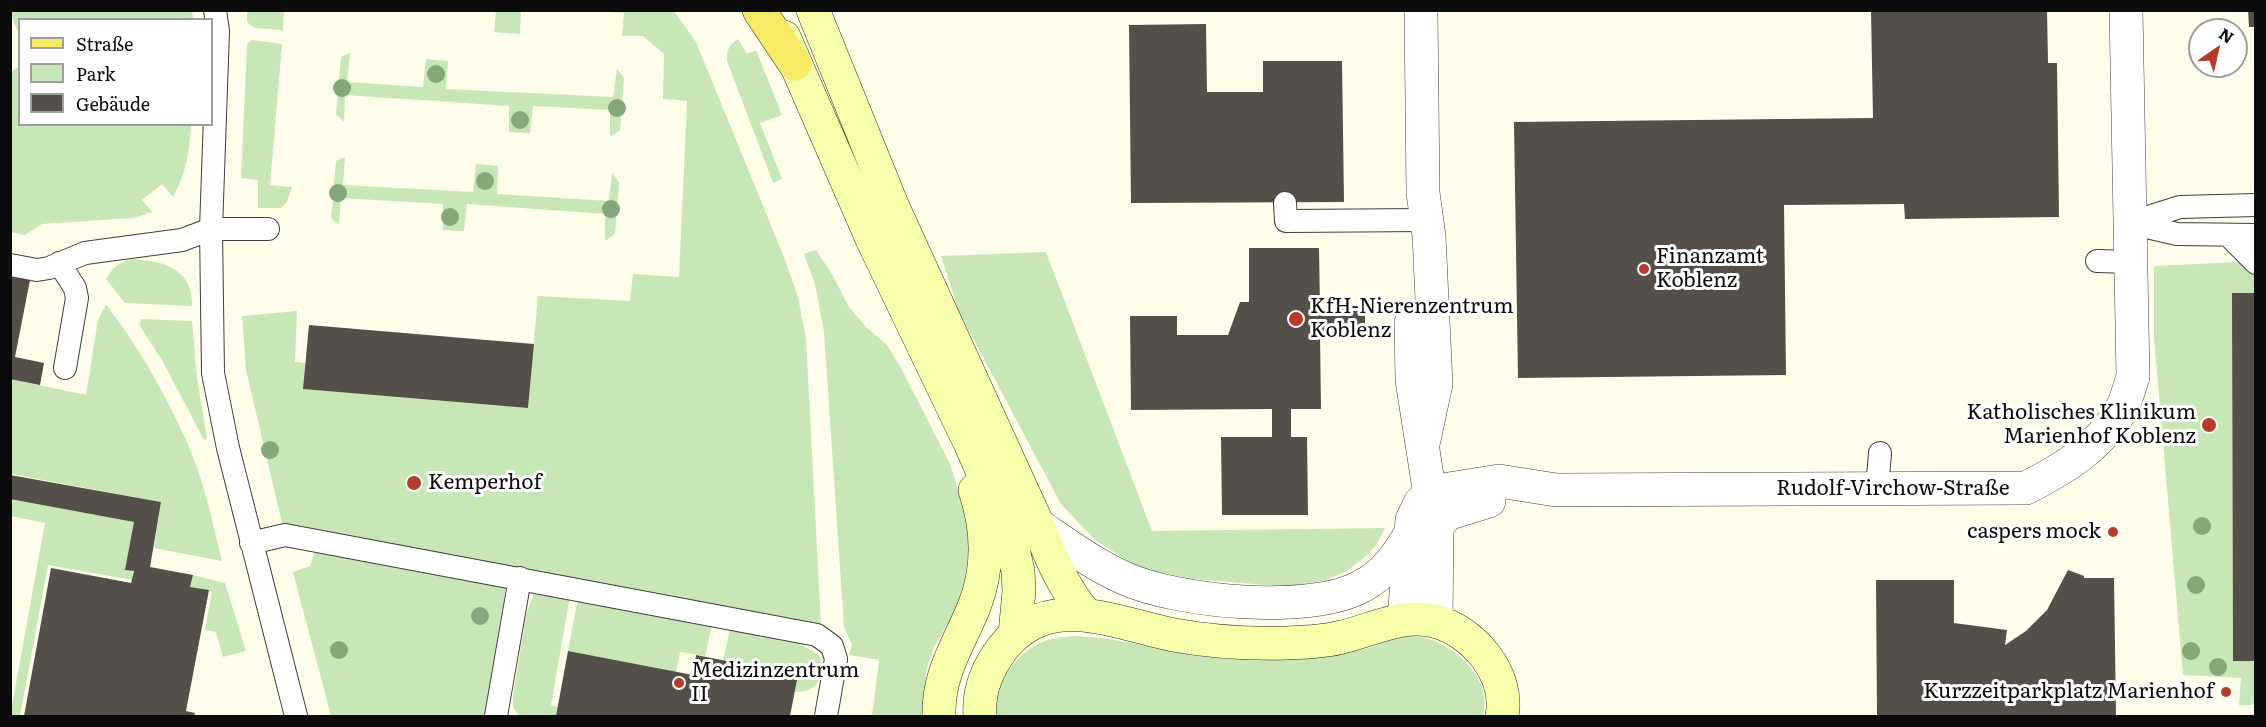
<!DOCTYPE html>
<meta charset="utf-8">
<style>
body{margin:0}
#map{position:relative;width:2266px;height:727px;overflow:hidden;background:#fefeeb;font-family:Literata,serif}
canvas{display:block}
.frame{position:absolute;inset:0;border:12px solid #0c0c0c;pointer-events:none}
.legend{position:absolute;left:18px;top:18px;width:195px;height:108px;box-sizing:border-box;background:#fff;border:2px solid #9e9e9e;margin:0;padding:8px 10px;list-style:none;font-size:18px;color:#0c0c0c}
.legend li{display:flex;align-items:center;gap:12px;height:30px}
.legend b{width:30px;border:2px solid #9e9e9e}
.north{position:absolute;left:2188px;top:18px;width:60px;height:60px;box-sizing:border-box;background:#fff;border:2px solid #9e9e9e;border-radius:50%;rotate:34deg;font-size:16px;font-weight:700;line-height:24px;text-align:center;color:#0c0c0c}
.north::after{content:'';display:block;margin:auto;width:21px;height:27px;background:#b83a28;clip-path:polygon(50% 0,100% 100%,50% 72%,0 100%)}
</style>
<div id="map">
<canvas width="2266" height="727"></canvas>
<div class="frame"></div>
<ul class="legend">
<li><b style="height:8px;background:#f5eb65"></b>Straße</li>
<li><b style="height:16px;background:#c7e7b7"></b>Park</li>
<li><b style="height:16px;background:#544f49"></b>Gebäude</li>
</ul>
<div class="north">N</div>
</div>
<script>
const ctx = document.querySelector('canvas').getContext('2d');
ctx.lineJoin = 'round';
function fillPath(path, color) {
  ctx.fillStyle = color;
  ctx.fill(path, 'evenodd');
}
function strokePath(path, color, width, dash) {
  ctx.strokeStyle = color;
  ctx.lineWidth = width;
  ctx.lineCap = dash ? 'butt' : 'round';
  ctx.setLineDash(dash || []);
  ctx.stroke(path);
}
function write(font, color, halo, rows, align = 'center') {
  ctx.font = font + ' Literata,serif';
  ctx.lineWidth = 6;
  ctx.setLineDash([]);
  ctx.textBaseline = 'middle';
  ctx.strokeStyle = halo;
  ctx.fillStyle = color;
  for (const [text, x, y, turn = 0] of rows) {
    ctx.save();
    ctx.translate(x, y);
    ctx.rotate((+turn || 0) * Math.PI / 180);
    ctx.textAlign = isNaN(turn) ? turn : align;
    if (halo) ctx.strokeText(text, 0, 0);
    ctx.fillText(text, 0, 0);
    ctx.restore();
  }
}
const green = new Path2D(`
 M11 10 192 11 193 19 20 20 19 34 11 16Z
 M247 11H284L283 30 254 28 247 22Z
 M496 11H521L520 34 494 32Z
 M592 11H674L696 42 784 257 798 297 806 339 821 625 282 523 246 370 242 316 297 311 295 362 305 363 304 389 528 408 538 296 630 301 633 274 679 277 687 101 663 99 664 54 643 36H622L624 13Z
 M738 39 747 54 756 50 782 115 760 123 782 179 773 183 727 61C727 50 728 45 738 39Z
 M252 40 282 44 270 185 292 187 287 202 281 208H258V180L241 178 247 44Z
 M350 53 347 82 423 87 426 59 448 61 446 89 613 97 617 69 624 78 620 130 610 137V110L533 106 530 133 509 132V106L345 95 344 122 336 114 341 57Z
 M19 67 20 124 191 125C189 153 187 171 173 197L162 184 142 200 153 212 133 218 42 224 25 235 11 232V71Z
 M345 157 343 185 473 192 476 164 498 166 497 194 609 201 612 173 619 182 615 234 605 241V214L467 204 464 231 443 230V204L341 198 339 225 331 218 336 161Z
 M816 250 833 276 849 307 867 328 887 345 902 370 950 464 968 522 969 546 965 581 956 610 934 647 926 671 923 716H872L879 660 849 655 852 645 844 627 824 332 815 284 804 254Z
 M1046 252 1152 531 1385 528 1377 544 1366 556 1347 571 1326 580 1290 587 1193 579 1139 568 1095 540 1061 504 959 312 941 256Z
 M133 259C164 261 193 269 192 306L125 303 106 279C113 267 119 262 133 259Z
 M2241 262 2255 275V293L2232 294 2233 661H2255V702L2251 705H2239L2241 678 2183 675 2154 337V266Z
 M106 304C137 345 164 391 185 438 203 476 212 520 222 561L154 548 161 502 11 474 10 379 86 395 98 320Z
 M141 319 192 321 197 378 207 439 204 440 162 360 139 325Z
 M11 499 134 522 132 580 48 565 20 716H11V711L45 523 11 516Z
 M315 551 506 586 485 716H331L293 572 310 566Z
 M193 575 225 583 246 651 223 657 216 632 205 630 212 591 190 587Z
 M535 590 570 596 551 705 558 707 556 716H519L513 707V696L526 615Z
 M578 598 712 625 705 656 680 652 676 672 568 651Z
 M730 629C752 634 838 640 821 677 815 689 807 692 795 692L798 675 723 660Z
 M1078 636 1103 638 1153 647 1341 654C1350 652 1359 650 1368 648 1379 645 1391 638 1403 636 1443 632 1495 674 1483 716H996C991 688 1015 654 1040 643 1052 637 1066 637 1078 636Z`);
const building = new Path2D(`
 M1871 10H2047L2048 63H2057L2059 217 1905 219 1904 204 1784 205 1786 375 1518 378 1514 122 1873 118Z
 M2248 10H2256V27H2249Z
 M1206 24 1207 92H1263V61H1342L1344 202 1131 203 1129 25Z
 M1249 248H1319L1320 309H1365V334H1320L1321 409H1291V437H1307L1308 515H1222L1221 437H1272V409L1131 410 1130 316H1177V335H1228L1240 302H1249Z
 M10 276 30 280 15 357 44 363 40 385 10 379Z
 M2232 293H2256V661H2233Z
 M309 325 534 344 528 408 303 389Z
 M10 475 161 502 150 567 193 575 190 587 209 590 186 711 195 713 194 716H24L51 568 131 583 134 571 125 570 134 522 10 499Z
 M2068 570 2084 576V578H2114L2116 716H1877L1876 580H1954V623L2007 630 2005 645 2026 631 2047 610Z
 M568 651 693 675 696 655 798 675 790 716H556Z`);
const service = new Path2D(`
 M215 10 218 31 211 229 213 373 228 448 296 716
 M1285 203 1286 221 1427 220
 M2129 223 2180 207 2256 205
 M2129 223 2177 234 2256 235
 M2228 235 2256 263
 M2097 261 2131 262
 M59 263 75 288 77 298 65 368
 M10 265 37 270 49 268 85 253 182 240 211 229H268
 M1877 490 1880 453
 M251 543 285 535 817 635 832 646 836 659 826 716
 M496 716 520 578`);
const minor = new Path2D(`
 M1421 10 1423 193 1429 236 1436 384 1423 444
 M1411 323 1412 380 1430 495 1447 514`);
const tertiary = new Path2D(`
 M1038 525C1066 544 1093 564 1124 578 1176 602 1311 615 1362 586 1385 574 1398 555 1411 533
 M1404 619 1412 520 1420 503 1430 495 1449 489 1499 481 1556 490 2026 488C2063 469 2097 449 2120 412 2126 402 2129 388 2133 377L2126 10
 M1436 621 1437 527 1447 514 1489 501`);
const secondary = new Path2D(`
 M813 10 892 205 1038 525C1051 558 1063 587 1086 615
 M784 37 872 239 970 443 1009 532 1018 571 1019 591 1015 634
 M939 716C938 673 958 646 974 607 989 569 988 529 975 490
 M980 716C978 692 987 669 1002 649 1048 589 1113 623 1174 635 1212 642 1250 644 1287 643 1305 642 1324 642 1342 637 1372 630 1403 613 1434 621 1474 631 1510 675 1502 716`);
const primary = new Path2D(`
 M759 10 795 64`);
const trees = [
 [436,74],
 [342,88],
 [617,108],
 [520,120],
 [485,181],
 [338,193],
 [611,209],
 [450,217],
 [270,450],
 [2202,526],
 [2196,585],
 [480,616],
 [339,650],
 [2191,651],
 [2218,667]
];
const markers = [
 [1644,269,6,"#b83a28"],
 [1296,319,8,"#b83a28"],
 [2209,425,8,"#b83a28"],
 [414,483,8,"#b83a28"],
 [2113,532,6,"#b83a28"],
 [679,683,6,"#b83a28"],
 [2226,692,6,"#b83a28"]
];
const poiNames = [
 ["Finanzamt",1656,257],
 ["Koblenz",1656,281],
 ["KfH-Nierenzentrum",1310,307],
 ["Koblenz",1310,331],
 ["Katholisches Klinikum",2196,413,"right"],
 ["Marienhof Koblenz",2196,437,"right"],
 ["Kemperhof",428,483],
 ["caspers mock",2101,532,"right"],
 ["Medizinzentrum",691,671],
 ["II",691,695],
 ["Kurzzeitparkplatz Marienhof",2214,692,"right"]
];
const streetNames = [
 ["Rudolf-Virchow-Straße",1893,489]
];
fillPath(green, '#c7e7b7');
fillPath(building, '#544f49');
strokePath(service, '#3f3f3f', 24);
strokePath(minor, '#3f3f3f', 34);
strokePath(tertiary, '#3f3f3f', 34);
strokePath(secondary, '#2e2e2e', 34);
strokePath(primary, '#1d1d1d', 34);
strokePath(service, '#fff', 22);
strokePath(minor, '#fff', 33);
strokePath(tertiary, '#fff', 33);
strokePath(secondary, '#f7fda8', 33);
strokePath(primary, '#f5eb65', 33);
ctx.fillStyle = '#84a87b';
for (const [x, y] of trees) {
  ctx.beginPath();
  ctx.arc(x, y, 9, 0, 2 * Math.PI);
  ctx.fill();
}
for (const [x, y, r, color] of markers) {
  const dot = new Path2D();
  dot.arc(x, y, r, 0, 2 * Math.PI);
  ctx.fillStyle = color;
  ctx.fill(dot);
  strokePath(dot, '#fff', 2);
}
write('21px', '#0c0c0c', '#fff', poiNames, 'left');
write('21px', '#0c0c0c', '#fff', streetNames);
</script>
